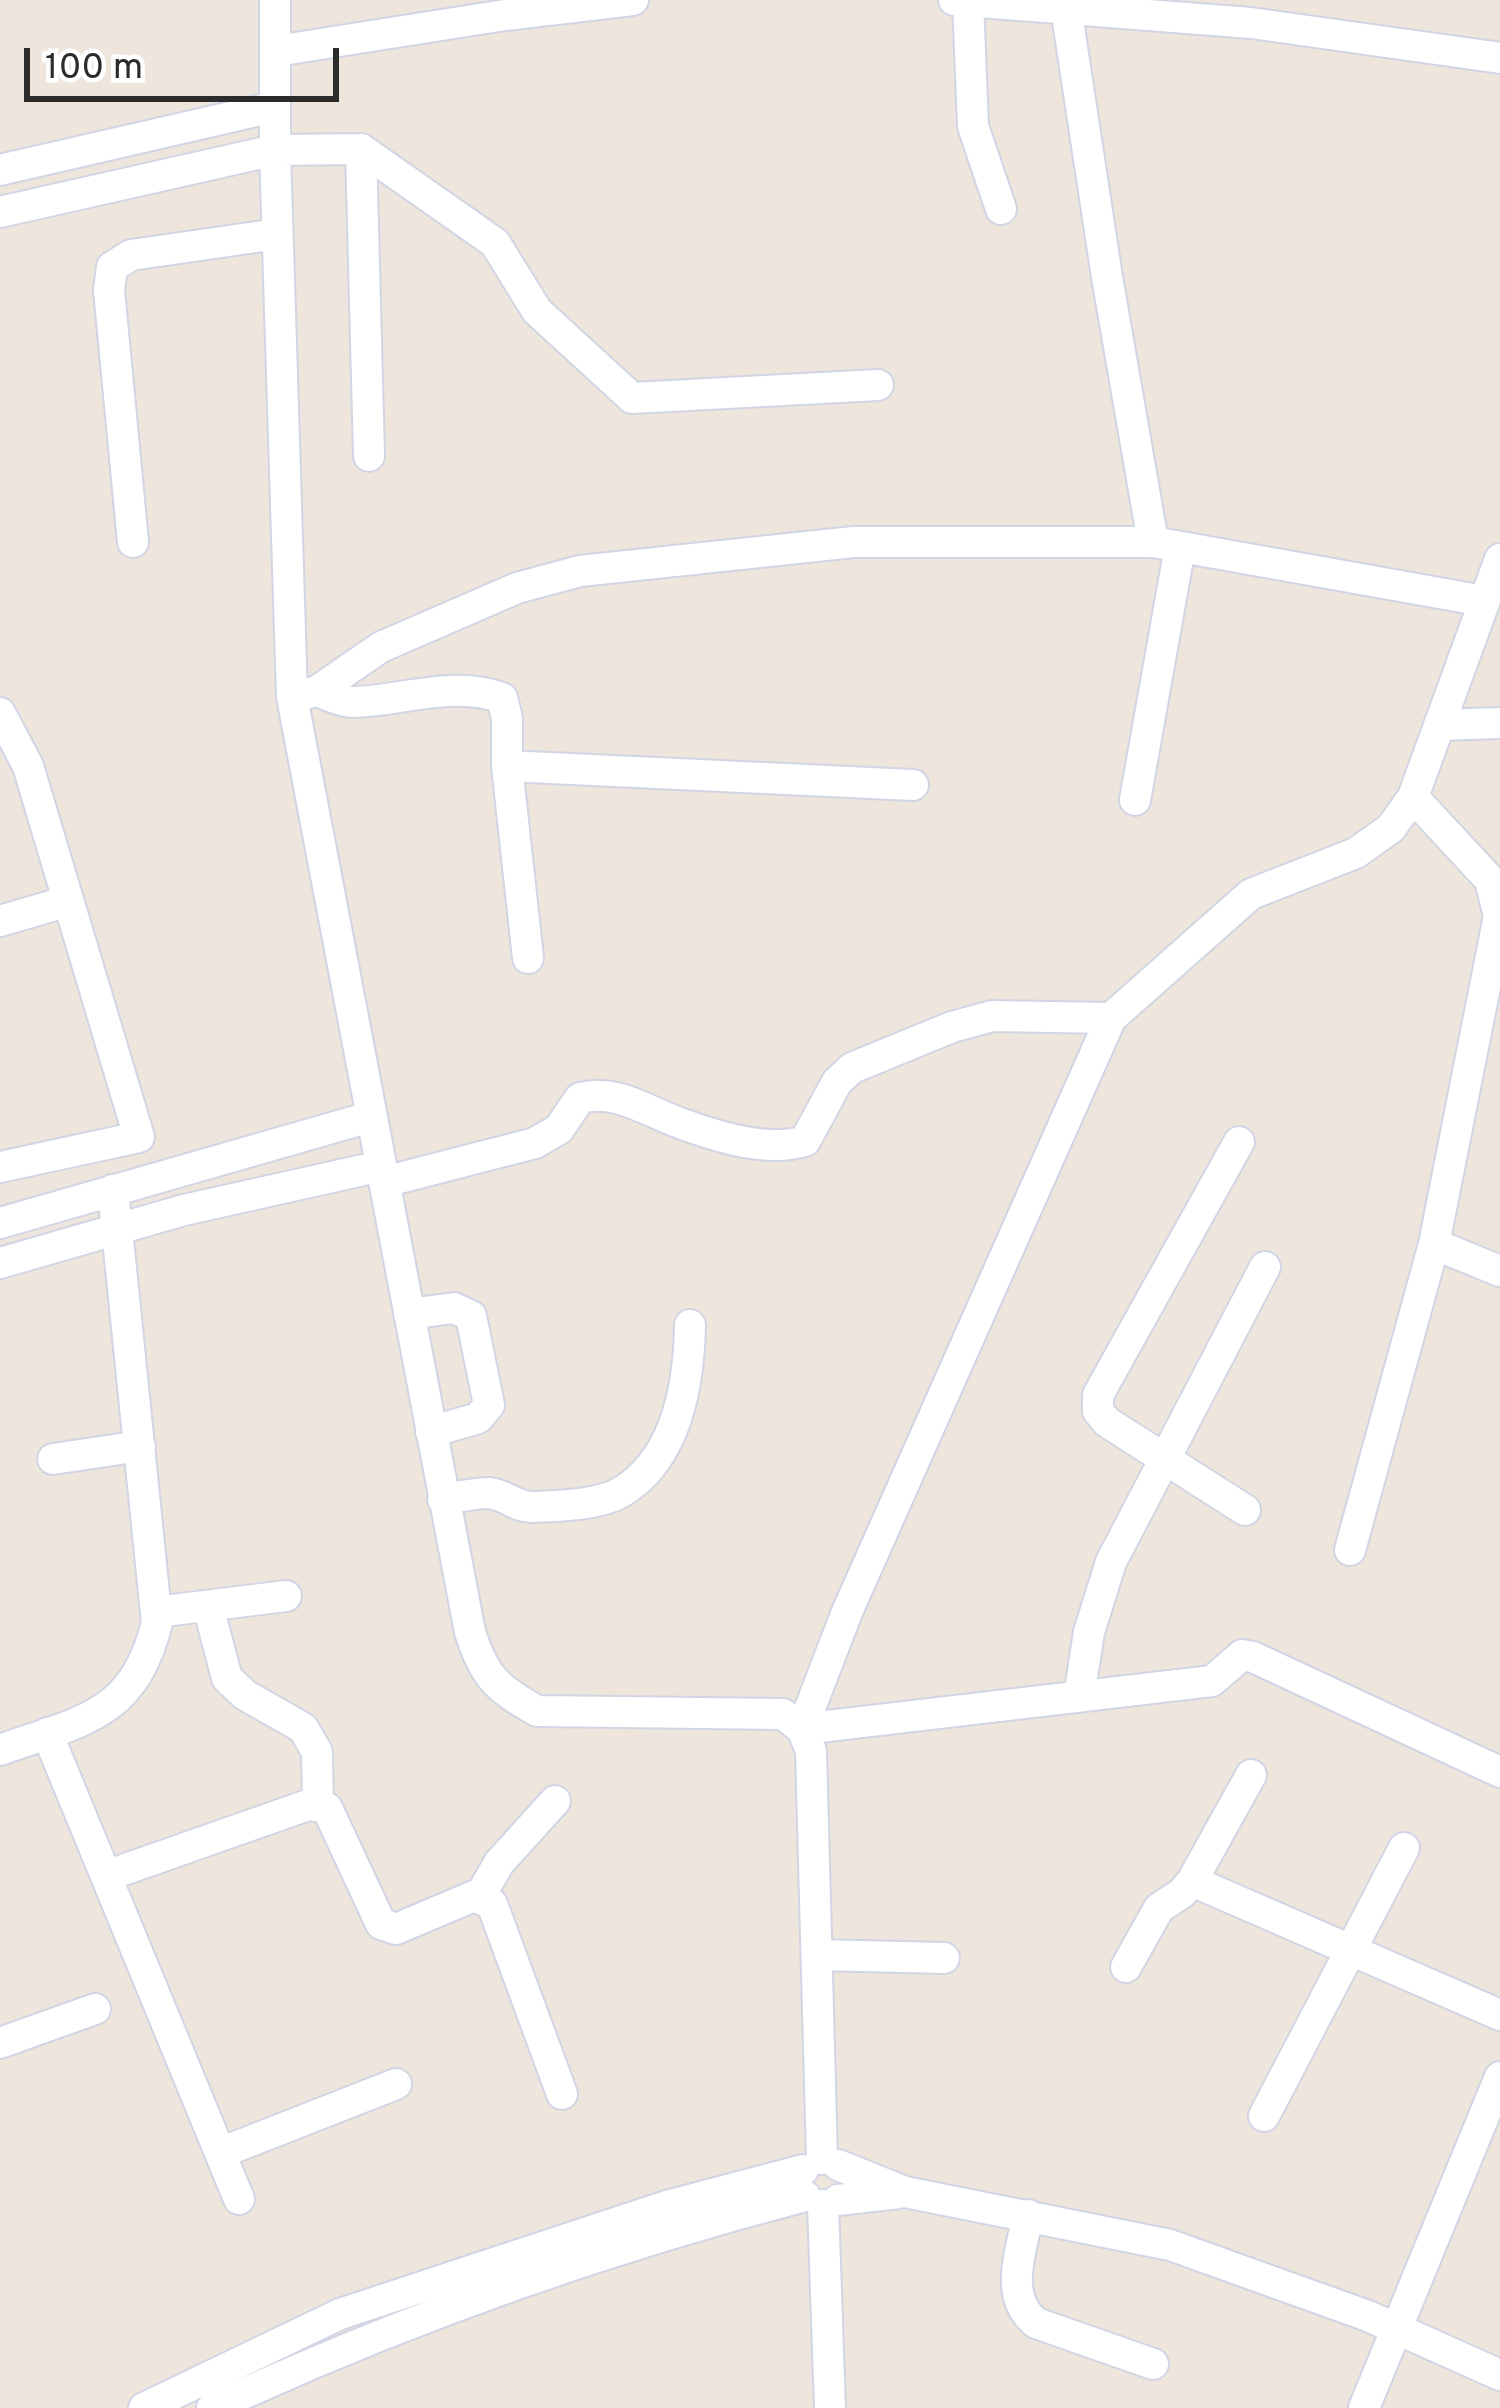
<!DOCTYPE html>
<style>
body{margin:0}
#map{position:relative;width:1500px;height:2408px;overflow:hidden;background:#eee5dc;font-family:Overpass,sans-serif}
canvas{display:block}
.scale{position:absolute;left:24px;top:48px;width:315px;height:54px;box-sizing:border-box;border:6px solid #2b2b2b;border-top:0;padding-left:15px;font-size:36px;line-height:42px;white-space:nowrap;color:#2b2b2b;-webkit-text-stroke:9px #fff;paint-order:stroke}
</style>
<div id="map">
<canvas width="1500" height="2408"></canvas>
<div class="scale">100 m</div>
</div>
<script>
const ctx = document.querySelector('canvas').getContext('2d');
ctx.lineJoin = 'round';
function strokePath(path, color, width, dash) {
  ctx.strokeStyle = color;
  ctx.lineWidth = width;
  ctx.lineCap = dash ? 'butt' : 'round';
  ctx.setLineDash(dash || []);
  ctx.stroke(path);
}
const minor = new Path2D(`
 M275 0V150L292 697 470 1632C484 1676 496 1688 537 1711L783 1714 802 1729 811 1751 822 2159
 M954 0 1251 23 1500 58
 M968 1 973 126 1001 209
 M1066 8 1107 277 1153 542
 M276 51 505 15 633 0
 M361 149 369 456
 M0 170 274 107
 M0 212 275 150 361 149 495 243 537 311 632 398 878 385
 M133 542 109 290 112 267 131 255 277 234
 M1500 559 1413 797 1391 828 1356 853 1251 894 1111 1018 847 1612 802 1729 1212 1681 1242 1655 1253 1657 1500 1772
 M317 691C328 695 341 702 353 702 402 701 454 680 502 698L507 718V766L528 958
 M292 697 317 691 381 647 517 588 580 571 854 542H1153L1484 601
 M0 713 28 766 139 1137 0 1167
 M1439 725 1500 723
 M507 766 913 785
 M1135 800 1180 547
 M0 921 65 902
 M1239 1142 1098 1395V1411L1107 1422 1245 1510
 M384 1182 535 1143 559 1129 580 1098C616 1089 645 1110 677 1122 715 1136 766 1153 805 1141L837 1082 852 1068 952 1027 992 1016 1111 1018
 M0 1223 370 1117
 M1434 1244 1500 1271
 M0 1263 184 1210 381 1166
 M409 1314 454 1308 471 1316 489 1405 478 1418 431 1432
 M53 1459 140 1446
 M443 1499C458 1497 475 1493 489 1493 505 1494 516 1508 533 1507 559 1506 601 1505 623 1491 677 1457 689 1383 690 1325
 M1350 1550 1434 1244 1499 916 1490 880 1413 797
 M208 1606 227 1678 245 1695 303 1728 317 1752 318 1804
 M156 1612 286 1596
 M1079 1697 1089 1632 1111 1562 1265 1267
 M47 1733 239 2199
 M0 1750C83 1720 133 1717 157 1623L113 1190
 M106 1876 308 1805 327 1808 381 1924 396 1929 474 1896 492 1904 562 2094
 M1192 1881 1500 2015
 M480 1896 499 1863 555 1801
 M817 1955 944 1958
 M1126 1967 1159 1908 1182 1893 1192 1881 1251 1775
 M0 2043 95 2009
 M1264 2116 1404 1848
 M220 2153 396 2084
 M838 2165 905 2192 1170 2245 1368 2316 1500 2375
 M838 2200 899 2193
 M823 2205 830 2408
 M1028 2215C1021 2253 1003 2296 1036 2323L1153 2364
 M144 2408 340 2314 667 2206 803 2170
 M212 2408C402 2320 602 2249 805 2196
 M1364 2408 1500 2077`);
strokePath(minor, '#d1d5e4', 34);
strokePath(minor, '#fff', 30);
</script>
